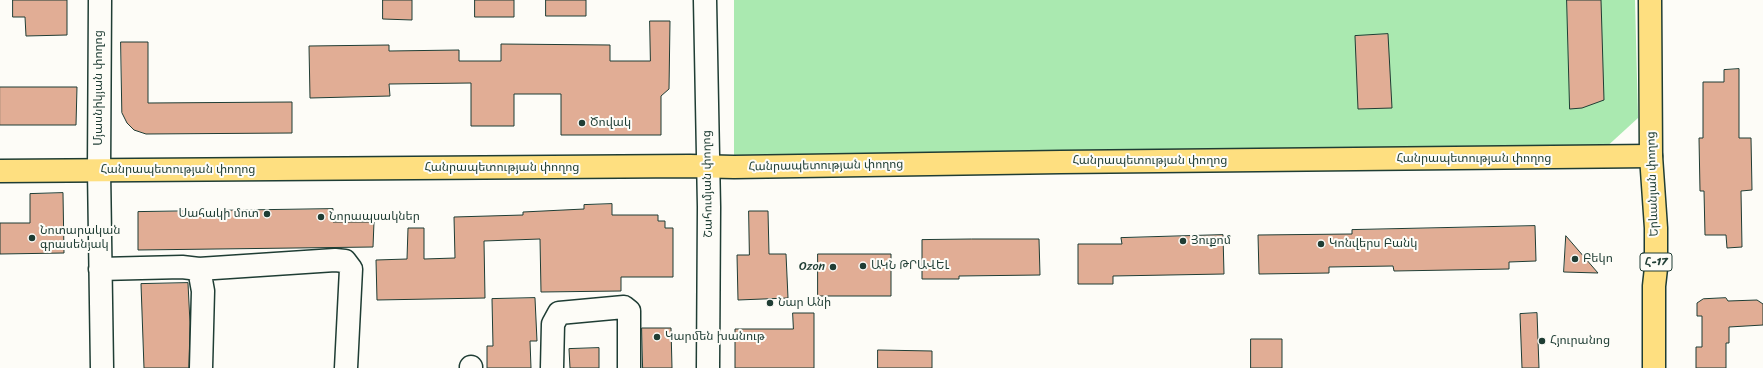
<!DOCTYPE html>
<meta charset="utf-8">
<style>
body{margin:0}
canvas{display:block;background:#fdfcf7}
</style>
<canvas width="1763" height="368"></canvas>
<script>
const ctx = document.querySelector('canvas').getContext('2d');
ctx.lineJoin = 'round';
function fillPath(path, color) {
  ctx.fillStyle = color;
  ctx.fill(path, 'evenodd');
}
function strokePath(path, color, width, dash) {
  ctx.strokeStyle = color;
  ctx.lineWidth = width;
  ctx.lineCap = dash ? 'butt' : 'round';
  ctx.setLineDash(dash || []);
  ctx.stroke(path);
}
function write(font, color, halo, rows, align = 'center') {
  ctx.font = font + ' Sriracha,"Noto Sans Armenian",sans-serif';
  ctx.lineWidth = 4;
  ctx.setLineDash([]);
  ctx.textBaseline = 'middle';
  ctx.strokeStyle = halo;
  ctx.fillStyle = color;
  for (const [text, x, y, turn = 0] of rows) {
    ctx.save();
    ctx.translate(x, y);
    ctx.rotate((+turn || 0) * Math.PI / 180);
    ctx.textAlign = isNaN(turn) ? turn : align;
    if (halo) ctx.strokeText(text, 0, 0);
    ctx.fillText(text, 0, 0);
    ctx.restore();
  }
}
const green = new Path2D(`
 M734 0H1635L1638 118 1603 150 734 157Z`);
const building = new Path2D(`
 M13 0H67V35L26 36 25 17H13Z
 M383 0H412V20L383 19Z
 M475 0H514V17H475Z
 M546 0H586V16H546Z
 M1567 0H1601L1604 100 1582 108 1570 109Z
 M650 21H670L669 89 661 96V135H561V94H514V126H471V83L389 84 390 96 310 98 309 46 389 45V51L459 50V61H501V44L610 45V61H650Z
 M1388 34 1392 108 1358 109 1355 36Z
 M121 42H148V103L292 102V133L146 134 134 130 127 123 122 113Z
 M1739 69V138H1751L1752 190 1741 191 1742 247 1727 248 1726 235H1705L1704 191H1700L1699 138H1703V82H1724V70Z
 M0 87H77L76 125H0Z
 M63 193 64 253 0 254V223H30V194Z
 M612 204V215H658V221H665V228H673V277H621V291L541 292 540 239 484 241 485 298 377 300 376 260 407 259 408 228H424V259L455 258 454 217 523 215V212L584 209V205Z
 M333 209V222H374L373 247 138 250V212Z
 M749 211H768L769 254H786L788 298 738 300 737 255H749Z
 M1535 226 1536 261 1509 262V269L1394 271 1393 266 1329 267V273L1259 274 1258 235 1352 234V230Z
 M1223 235 1224 274 1113 276V284H1078V244H1122L1121 238Z
 M1566 236 1598 273 1564 272Z
 M972 239H1039L1040 275 959 276V279H922V240Z
 M818 254H891V296H818Z
 M188 283 190 323 189 368H144L141 284Z
 M535 298 537 341H530L531 368H487V346H493L492 299Z
 M1726 298 1728 301 1757 300 1763 304V325L1729 327V343H1726V368H1696V347H1702V316H1697V303L1703 299Z
 M793 313H814V368H735V329H793Z
 M1537 313 1539 368H1522L1520 314Z
 M642 328H671L672 368H643Z
 M1251 339H1282V368H1251Z
 M599 348V368H570L569 349Z
 M878 350 932 351V368H878Z`);
const minor = new Path2D(`
 M100 0 99 170 102 368
 M705 0 709 207 708 368
 M100 269 182 267 199 269 203 291 201 368
 M199 269 335 260 345 261 351 269 346 368
 M471 368V367
 M552 368 553 324 559 313 624 307 629 311V368`);
const major = new Path2D(`
 M0 171 690 166 734 167 1061 162 1651 156`);
const highway = new Path2D(`
 M1650 0 1651 156 1656 228V268L1654 286V368`);
const markers = [
 [582,123,4,"#1f3d34"],
 [267,214,4,"#1f3d34"],
 [321,217,4,"#1f3d34"],
 [32,238,4,"#1f3d34"],
 [1183,241,4,"#1f3d34"],
 [1321,244,4,"#1f3d34"],
 [1575,259,4,"#1f3d34"],
 [863,266,4,"#1f3d34"],
 [833,267,4,"#1f3d34"],
 [770,303,4,"#1f3d34"],
 [657,337,4,"#1f3d34"],
 [1542,341,4,"#1f3d34"]
];
const shields = [
 [1656,262,32]
];
const shieldNames = [
 ["Հ-17",1656,262]
];
const streetNames = [
 ["Մյասնիկյան փողոց",99,88,-90],
 ["Հանրապետության փողոց",1474,159],
 ["Հանրապետության փողոց",1150,161],
 ["Հանրապետության փողոց",826,166,-1],
 ["Հանրապետության փողոց",502,168],
 ["Հանրապետության փողոց",178,170],
 ["Շահումյան փողոց",708,184,-91],
 ["Երևանյան փողոց",1653,184,-92]
];
const poiNames = [
 ["Ծովակ",590,123],
 ["Սահակի մոտ",259,214,"right"],
 ["Նորապսակներ",329,217],
 ["Նոտարական",40,231],
 ["գրասենյակ",40,245],
 ["Յուքոմ",1191,241],
 ["Կոնվերս Բանկ",1329,244],
 ["Բեկո",1583,259],
 ["ԱԿՆ ԹՐԱՎԵԼ",871,266],
 ["Ozon",825,267,"right"],
 ["Նար Անի",778,303],
 ["Կարմեն խանութ",665,337],
 ["Հյուրանոց",1550,341]
];
fillPath(green, '#aae9b0');
fillPath(building, '#e1ad95');
strokePath(building, '#1f3d34', 1);
strokePath(minor, '#1f3d34', 25);
strokePath(major, '#1f3d34', 25);
strokePath(highway, '#1f3d34', 25);
strokePath(minor, '#fdfcf7', 22);
strokePath(major, '#fedf80', 22);
strokePath(highway, '#fedf80', 22);
for (const [x, y, r, color] of markers) {
  const dot = new Path2D();
  dot.arc(x, y, r, 0, 2 * Math.PI);
  ctx.fillStyle = color;
  ctx.fill(dot);
  strokePath(dot, '#fdfcf7', 1.5);
}
for (const [x, y, w] of shields) {
  const box = new Path2D();
  box.roundRect(x - w / 2, y - 9, w, 18, 3);
  ctx.fillStyle = '#fdfcf7';
  ctx.fill(box);
  strokePath(box, '#1f3d34', 1);
}
write('bold 11px', '#1f3d34', null, shieldNames);
write('12px', '#1f3d34', '#fdfcf7', streetNames);
write('12px', '#1f3d34', '#fdfcf7', poiNames, 'left');
</script>
